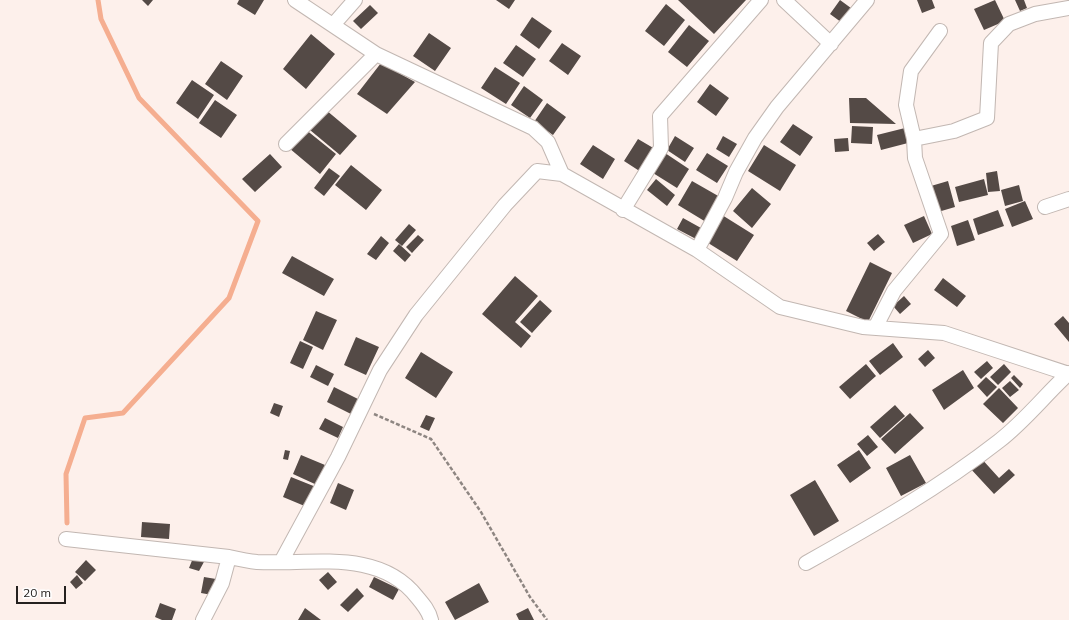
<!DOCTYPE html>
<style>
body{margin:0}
#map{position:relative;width:1069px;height:620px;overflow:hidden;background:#fdf0eb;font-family:Mulish,sans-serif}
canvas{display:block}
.scale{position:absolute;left:16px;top:586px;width:50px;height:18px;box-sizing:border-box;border:2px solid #25211f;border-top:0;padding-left:5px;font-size:12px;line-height:14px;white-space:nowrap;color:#25211f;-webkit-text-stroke:3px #fff;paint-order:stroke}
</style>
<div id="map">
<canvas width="1069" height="620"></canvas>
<div class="scale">20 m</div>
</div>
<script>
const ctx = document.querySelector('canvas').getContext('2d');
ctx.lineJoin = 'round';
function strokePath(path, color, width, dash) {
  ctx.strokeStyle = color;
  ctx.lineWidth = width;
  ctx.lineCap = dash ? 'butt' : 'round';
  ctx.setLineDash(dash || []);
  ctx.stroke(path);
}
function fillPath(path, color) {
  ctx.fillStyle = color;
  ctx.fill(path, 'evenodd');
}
const stream = new Path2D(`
 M67 523 66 474 85 418 123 413 229 298 258 221 139 98 101 19 98 0`);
const building = new Path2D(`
 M142 0H153L148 6Z
 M239 0H264L255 15 237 4Z
 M496 0H515L509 9Z
 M678 0H746L714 34Z
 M840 0 855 11 845 25 830 14Z
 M917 0H932L935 8 922 13Z
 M995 0 1005 21 984 30 974 9Z
 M1015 0H1024L1027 8 1020 11Z
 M666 4 685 20 664 46 645 31Z
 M370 5 378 13 361 29 353 21Z
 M532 17 552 31 539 49 520 35Z
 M689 25 709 41 687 67 668 52Z
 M429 33 451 48 435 71 413 56Z
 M311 34 335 54 306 89 283 69Z
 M562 43 581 56 568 75 549 61Z
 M516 45 536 59 523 77 503 63Z
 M221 61 243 76 227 100 205 84Z
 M381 63 415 82 387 114 357 94Z
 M495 67 520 83 506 104 481 88Z
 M192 80 214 95 198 119 176 103Z
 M710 84 729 98 716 116 697 102Z
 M524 86 543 100 530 118 511 105Z
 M849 98H866L896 124 850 123Z
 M215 100 237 115 221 138 199 123Z
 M547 103 566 117 553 135 534 122Z
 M326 110 357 136 340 155 310 130Z
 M793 124 813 137 800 156 780 142Z
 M852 126 873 127 872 144 851 143Z
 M905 128 908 143 881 150 877 135Z
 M305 129 336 154 320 174 289 148Z
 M675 136 694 148 685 162 667 150Z
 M723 136 737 144 729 157 716 149Z
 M848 138 849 151 835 152 834 139Z
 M638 139 655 149 641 172 624 161Z
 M593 145 615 159 603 179 580 164Z
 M764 145 796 165 780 191 748 171Z
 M665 153 689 169 677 188 653 173Z
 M707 153 728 166 717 183 696 170Z
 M270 154 282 167 255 192 242 179Z
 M351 165 382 190 366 210 335 185Z
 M329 168 340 176 324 196 314 188Z
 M997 171 1000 191 988 192 986 173Z
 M656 179 675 195 667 206 647 190Z
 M984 179 988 195 959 202 955 187Z
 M692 181 720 197 706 222 678 205Z
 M948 181 955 207 938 212 931 186Z
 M1019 185 1023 201 1005 206 1001 190Z
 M752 188 771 204 752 228 733 211Z
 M1025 201 1033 219 1012 227 1005 209Z
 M998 210 1004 226 978 235 973 219Z
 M722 215 754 235 737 261 705 241Z
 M924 216 932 234 913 243 904 225Z
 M683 218 701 228 696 239 677 229Z
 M968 220 975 240 957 246 951 226Z
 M409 224 416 230 402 246 395 240Z
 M878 234 885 242 874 251 867 243Z
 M418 235 424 240 412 253 406 247Z
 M381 236 389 243 376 260 367 254Z
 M399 244 411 255 405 262 393 251Z
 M292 256 334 279 324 296 282 273Z
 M870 262 892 273 868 322 846 311Z
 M515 276 538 296 515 322 531 336 521 348 482 314Z
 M943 278 966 296 957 307 934 290Z
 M904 296 911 304 900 314 893 306Z
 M540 300 552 311 532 333 520 322Z
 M316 311 337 320 323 350 303 340Z
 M1063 316 1069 323V342L1054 324Z
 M356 337 379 347 366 375 344 365Z
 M300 341 313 347 303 369 290 363Z
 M893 343 903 357 880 375 869 361Z
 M928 350 935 358 925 367 918 359Z
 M421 352 453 372 436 398 405 378Z
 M987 361 993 368 981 379 974 372Z
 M866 364 876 376 850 399 839 387Z
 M1004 364 1011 372 998 385 990 377Z
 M316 365 334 374 328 386 310 377Z
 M963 370 974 388 944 410 932 390Z
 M1014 375 1023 384 1020 388 1011 378Z
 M986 377 997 387 987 397 977 386Z
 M1010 381 1019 390 1010 397 1002 388Z
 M334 387 358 399 351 414 327 402Z
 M999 388 1018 408 1003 423 983 404Z
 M274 403 283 406 279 417 270 413Z
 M895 405 905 416 880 438 870 427Z
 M910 413 924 428 895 454 881 439Z
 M426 415 435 418 429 431 420 427Z
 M325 418 343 427 338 438 319 429Z
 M868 435 878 447 867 456 857 444Z
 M285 450 290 451 288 460 283 459Z
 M859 450 871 468 850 483 837 465Z
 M301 455 325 465 317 485 293 474Z
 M910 455 926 483 901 496 886 468Z
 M980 457 999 478 1009 469 1015 475 994 494 969 467Z
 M291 477 316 487 307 507 283 497Z
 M815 480 839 521 814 536 790 495Z
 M338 483 354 490 346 510 330 503Z
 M142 522 170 524 169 539 141 537Z
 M193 558 205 560 199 571 189 568Z
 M86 560 96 570 85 581 75 572Z
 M328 572 337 582 328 590 319 580Z
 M77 575 83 583 76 589 70 582Z
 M204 577 216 579 212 595 201 593Z
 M374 577 399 589 393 600 369 587Z
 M479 583 489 602 455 620 445 602Z
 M357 588 364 596 348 612 340 605Z
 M160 603 176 609 172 620H162L155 617Z
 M305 608 321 620H298Z
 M528 608 534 620H519L516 614Z`);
const path = new Path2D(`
 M374 414 431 439 481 512 530 597 547 620`);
const street = new Path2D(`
 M295 0 376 54 533 128 548 142 562 174 697 250 780 307 863 327 944 333 1069 374
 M784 0 831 44
 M333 25 355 0
 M914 139 954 131 987 118 991 43 1009 24 1035 14 1069 8
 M286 144 376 54
 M1045 207 1069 199
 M623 210 661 148 660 116 761 0
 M697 250 725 198 736 172 755 138 777 107 867 0
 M875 328 894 291 941 234 915 158 914 139 906 105 911 71 940 31
 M66 539 229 557
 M281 562 338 457 380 370 416 315 505 205 537 171 562 174
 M806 563C872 526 939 488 999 441 1025 421 1045 395 1069 373
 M203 620 222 583 229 557C238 559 247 561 257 562 311 565 379 548 417 597 423 604 429 611 431 620`);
strokePath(stream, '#f5ae90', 5);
fillPath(building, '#544a46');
strokePath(street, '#c2b7b2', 16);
strokePath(path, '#8e8682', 2.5, [4, 2]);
strokePath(street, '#fff', 14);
</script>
